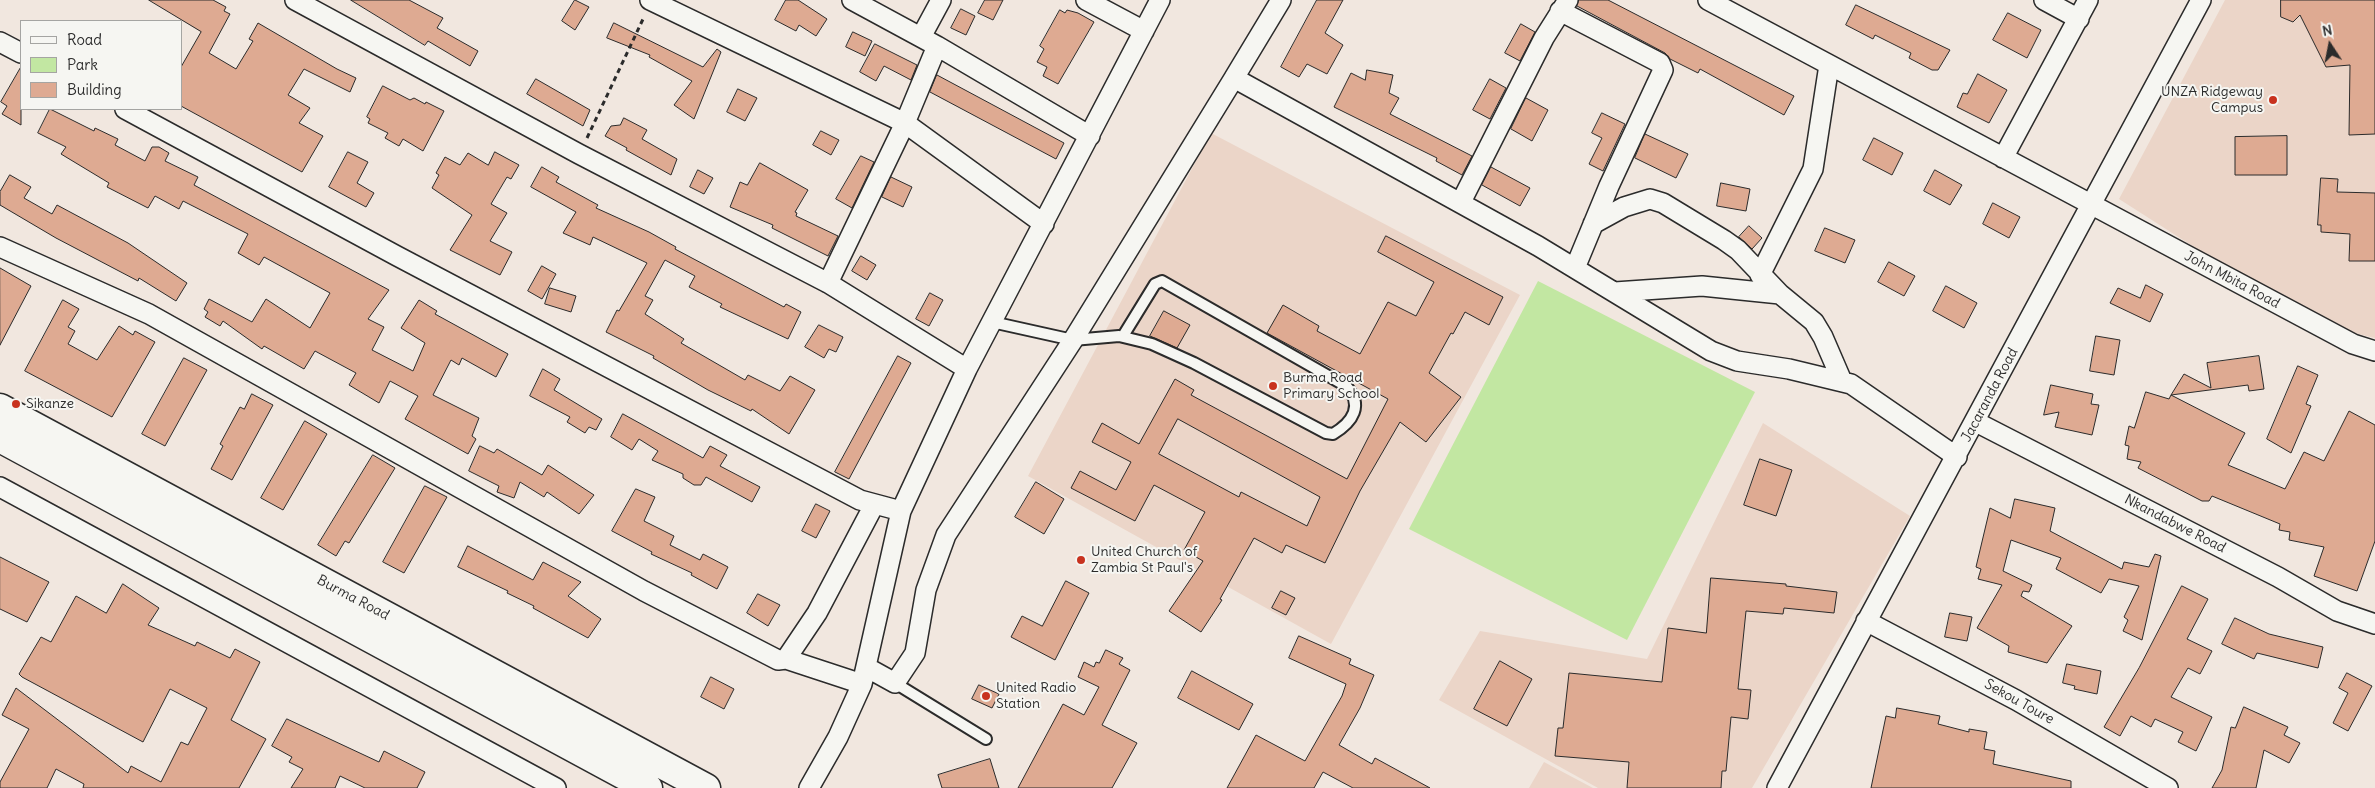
<!DOCTYPE html>
<style>
body{margin:0}
#map{position:relative;width:2375px;height:788px;overflow:hidden;background:#f1e7df;font-family:Delius,sans-serif}
canvas{display:block}
.legend{position:absolute;left:20px;top:20px;width:162px;height:90px;box-sizing:border-box;background:#f6f6f2;border:1px solid #a5a5a2;margin:0;padding:6px 9px;list-style:none;font-size:15px;color:#2b2b2b}
.legend li{display:flex;align-items:center;gap:10px;height:25px}
.legend b{width:25px;border:1px solid #a5a5a2}
.north{position:absolute;left:2305px;top:20px;width:50px;height:50px;-webkit-text-stroke:4px #f6f6f2;paint-order:stroke;rotate:349deg;font-size:14px;font-weight:700;line-height:20px;text-align:center;color:#2b2b2b}
.north::after{content:'';display:block;margin:auto;width:18px;height:22px;background:#2b2b2b;clip-path:polygon(50% 0,100% 100%,50% 72%,0 100%)}
</style>
<div id="map">
<canvas width="2375" height="788"></canvas>
<ul class="legend">
<li><b style="height:6px;background:#f6f6f2"></b>Road</li>
<li><b style="height:14px;background:#c2e7a2"></b>Park</li>
<li><b style="height:14px;background:#deaa92"></b>Building</li>
</ul>
<div class="north">N</div>
</div>
<script>
const ctx = document.querySelector('canvas').getContext('2d');
ctx.lineJoin = 'round';
function fillPath(path, color) {
  ctx.fillStyle = color;
  ctx.fill(path, 'evenodd');
}
function strokePath(path, color, width, dash) {
  ctx.strokeStyle = color;
  ctx.lineWidth = width;
  ctx.lineCap = dash ? 'butt' : 'round';
  ctx.setLineDash(dash || []);
  ctx.stroke(path);
}
function write(font, color, halo, rows, align = 'center') {
  ctx.font = font + ' Delius,sans-serif';
  ctx.lineWidth = 4;
  ctx.setLineDash([]);
  ctx.textBaseline = 'middle';
  ctx.strokeStyle = halo;
  ctx.fillStyle = color;
  for (const [text, x, y, turn = 0] of rows) {
    ctx.save();
    ctx.translate(x, y);
    ctx.rotate((+turn || 0) * Math.PI / 180);
    ctx.textAlign = isNaN(turn) ? turn : align;
    if (halo) ctx.strokeText(text, 0, 0);
    ctx.fillText(text, 0, 0);
    ctx.restore();
  }
}
const built = new Path2D(`
 M2225 0H2375V338L2313 323 2119 199Z
 M1211 133 1520 295 1331 644 1028 476Z
 M1763 423 1910 516 1752 788H1598L1439 700 1480 631 1647 659Z
 M1544 762 1593 788H1529Z`);
const green = new Path2D(`
 M1538 281 1755 392 1627 640 1409 529Z`);
const building = new Path2D(`
 M149 0H213L226 7 224 11 230 14 209 53 236 69 253 41 249 39 258 23 337 69 356 78 350 92 304 69 288 95 310 108 299 123 323 136 302 172 181 106V67L201 32Z
 M351 0H409L443 18 437 28 478 51 470 66 428 41 425 45Z
 M575 0 589 7 575 30 562 21Z
 M786 0H798L827 19 816 36 799 25 796 31 775 20Z
 M985 0H1003L993 20 978 13Z
 M1317 0H1343L1325 33 1343 45 1327 74 1307 64 1299 77 1281 67Z
 M1579 0H1608L1794 96 1784 115 1700 69 1698 73 1670 59 1665 53 1577 6Z
 M2281 0H2375V134L2349 135 2350 65 2326 67 2300 15 2293 22 2281 17Z
 M1856 5 1950 50 1938 70H1932L1909 58 1911 53 1875 35 1873 39 1846 25Z
 M961 9 975 16 966 35 951 28Z
 M1060 10 1065 13 1067 10 1078 13 1094 22 1058 84 1043 76 1047 67 1037 62 1044 49 1040 46Z
 M2008 13 2041 30 2027 58 1993 40Z
 M614 23 703 67 717 49 721 52 694 119 674 105 692 81 649 57 650 55 607 38Z
 M1521 24 1535 32 1520 61 1505 53Z
 M853 32 872 41 865 56 846 47Z
 M875 44 917 65 911 80 884 66 876 81 860 72Z
 M21 67V125L2 114 7 106 1 102Z
 M1367 70 1393 75 1389 93 1399 98 1390 114 1472 156 1462 175 1436 161 1437 158 1334 107 1351 73 1365 80Z
 M1978 74 2007 90 1989 123 1957 107 1963 93 1967 94Z
 M937 75 1064 143 1056 159 930 92Z
 M536 79 590 110 583 126 527 94Z
 M1490 79 1506 88 1490 119 1473 110Z
 M383 86 410 100 414 98 425 104 426 102 444 111 423 151 403 139 399 146 385 138 388 133 368 123 370 119 367 117Z
 M738 89 757 98 745 121 727 112Z
 M1526 98 1548 110 1532 141 1511 129Z
 M50 109 94 131 95 128 118 139 115 145 145 161 152 147H159L169 153 165 161 198 177 194 185 389 290 368 319 384 327 372 350 413 371 425 343 401 328 419 300 437 311 435 314 508 354 496 377 462 358 459 365 451 360 433 395 479 418 472 436 476 439 468 454 405 419 418 396 390 381 379 403 349 385 356 373 315 351 304 369 264 346 262 349 223 321 220 326 205 317 208 312 204 309 209 299 252 322 266 299 310 328 330 293 264 257 259 265 238 253 248 234 183 201 179 209 155 196 148 208 107 187 109 183 61 154 66 147 38 133Z
 M1602 113 1625 124 1603 171 1589 164 1602 138 1592 133Z
 M624 118 647 130 642 139 677 159 671 175 626 150 627 148 605 136 611 126 620 125Z
 M821 131 839 140 831 155 813 145Z
 M1645 134 1688 154 1676 178 1635 158Z
 M2287 136V175H2235V137Z
 M1874 138 1903 153 1892 175 1863 160Z
 M348 152 368 162 357 183 374 193 366 207 329 187Z
 M495 152 519 165 511 179 507 177 491 204 507 213 490 241 512 252 500 275 450 250 472 215 432 188 439 175 436 173 445 157 460 165 468 153 488 165Z
 M861 156 874 162 852 208 836 199Z
 M760 163 808 190 795 212 797 213 796 216 838 236 828 256 772 228 773 225 730 207 740 182 747 185Z
 M542 167 559 177 556 182 598 205 596 208 649 232 676 247 675 249 784 307 786 304 801 312 788 339 720 307 722 304 689 287 695 276 665 260 645 296 653 300 645 314 684 339 681 343 745 380 748 375 780 391 790 376 815 390 789 434 752 409 751 411 708 390 653 358 654 356 606 332 617 310 619 311 647 263 593 237 590 245 563 233 576 212 531 187Z
 M1491 167 1530 188 1520 206 1482 185Z
 M698 170 713 178 704 194 690 187Z
 M1935 170 1962 185 1950 205 1924 191Z
 M10 175 31 187 24 198 52 214 57 205 128 243 187 283 176 301 139 278 138 281 56 238 0 205V192Z
 M891 177 912 187 903 207 882 197Z
 M2321 178 2338 179 2337 192 2375 193V261H2349L2350 234 2321 232V225H2318Z
 M1721 183 1750 189 1746 211 1717 206Z
 M1993 203 2020 217 2009 238 1983 224Z
 M1749 226 1762 238 1752 249 1739 237Z
 M1825 228 1855 240 1845 263 1815 251Z
 M1386 236 1503 297 1489 325 1465 312 1453 334 1451 333 1429 373 1461 397 1426 442 1400 422 1360 491 1325 563 1286 545 1282 553 1254 538 1220 599 1222 600 1201 632 1169 611 1203 561 1184 550 1205 512 1154 485 1135 521 1071 488 1080 471 1116 490 1131 462 1092 442 1102 423 1139 444 1175 379 1194 390 1191 395 1347 479 1388 399 1267 333 1283 305 1319 326 1317 331 1360 354 1388 302 1416 316 1434 282 1378 252ZM1178 419 1320 497 1307 526 1241 492 1239 497 1159 454Z
 M861 256 876 265 867 280 852 271Z
 M1889 262 1915 276 1904 296 1878 282Z
 M542 266 556 274 542 299 528 291Z
 M0 268 31 286 0 345Z
 M2146 285 2163 294 2150 322 2110 303 2118 288 2140 298Z
 M1946 286 1977 303 1964 328 1933 311Z
 M550 288 576 296 571 312 545 304Z
 M930 293 943 300 929 326 916 319Z
 M63 300 79 309 68 327 75 331 68 344 97 360 119 326 133 335 135 331 155 342 112 417 25 371Z
 M1164 311 1190 325 1177 348 1150 336Z
 M819 325 843 337 836 352 829 349 824 358 805 347Z
 M2096 336 2120 340 2114 375 2090 371Z
 M898 356 911 363 849 479 835 472Z
 M2259 356 2264 389 2249 391 2248 385 2171 395 2184 374 2211 388 2207 363Z
 M184 358 207 370 165 446 142 434Z
 M2298 366 2318 375 2306 404 2311 406 2291 453 2267 439Z
 M543 369 560 379 554 390 602 419 596 430 589 427 585 433 567 422 570 417 530 396Z
 M2051 385 2093 394 2091 404 2099 405 2092 435 2055 427 2059 412 2044 415Z
 M2146 392 2169 399 2171 395 2245 433 2228 465 2285 489 2304 452 2324 461 2349 411 2375 425V541L2357 591 2314 576 2324 547 2289 540 2290 532 2279 530 2280 524 2212 496 2209 501H2202L2138 468 2141 462 2127 459 2129 446 2125 445 2129 426 2134 428Z
 M252 394 273 405 232 480 211 469 223 446 220 444 240 407 244 409Z
 M623 414 703 458 710 446 727 455 720 466 760 487 752 502 706 477 701 485H694L683 478V474L652 460 658 451 639 439 632 450 611 437Z
 M305 421 327 434 283 510 261 498Z
 M480 446 494 453 497 449 542 475 548 465 594 495 579 514 547 492 544 497 520 482 514 498 497 492 499 486 469 471Z
 M373 455 395 468 349 543 345 541 336 556 318 545Z
 M1760 459 1792 470 1776 516 1744 505Z
 M1036 482 1064 499 1044 534 1015 517Z
 M425 486 447 497 404 573 383 562Z
 M636 489 655 497 644 521 674 536 670 545 700 560 703 554 728 567 717 589 691 575 692 573 651 554 652 552 612 531Z
 M2015 499 2055 508 2050 531 2122 569 2124 562 2149 567 2155 554 2161 556 2142 640 2123 631 2128 620 2124 617 2139 586 2109 579 2101 593 2056 569 2061 558 2011 540 2003 571 2032 585 2029 592 2023 591 2021 596 2072 626 2047 663 2008 652 2009 646 1977 628 2002 585 1978 579 1981 569 1976 567 1990 508 2010 518Z
 M816 504 830 511 816 538 802 531Z
 M468 546 533 580 543 562 581 582 568 596 601 619 588 638 533 608 534 606 507 593 508 591 458 567Z
 M0 557 49 582 27 622 0 609Z
 M1711 578 1786 584V586L1837 592 1834 613 1784 608 1783 614 1746 611 1738 689 1751 690 1748 719 1731 717 1726 771H1722L1721 788H1627L1629 762 1555 756 1558 728H1563L1569 673 1662 682 1668 628 1706 633Z
 M1066 581 1089 593 1055 660 1011 637 1022 616 1042 626Z
 M123 584 159 608 148 625 195 646 197 642 230 658 235 649 260 662 231 720 266 739 239 788H83L84 784 56 769 47 788H0V782L29 729 2 715 16 688 128 773 131 766 161 782 181 742 188 745 207 708 170 689 143 742 22 677 19 674 41 637 51 642 76 596 106 613Z
 M2182 586 2208 599 2187 639 2212 651 2200 674 2188 668 2171 697 2212 717 2196 751 2178 742 2183 732 2155 719 2151 727 2131 716 2120 736 2104 727 2139 668Z
 M1281 591 1295 598 1286 615 1272 608Z
 M758 594 780 605 768 626 747 613Z
 M1950 613 1972 617 1967 641 1945 637Z
 M2235 618 2269 634 2323 647 2318 668 2257 653 2254 659 2222 644Z
 M1299 636 1351 659 1349 664 1374 675 1360 708 1339 745 1372 764 1375 758 1430 788H1353L1323 772 1314 788H1227L1256 735 1305 761 1342 696 1346 684 1289 658Z
 M1106 650 1123 658 1119 664 1130 670 1102 725 1137 743 1112 788H1018L1063 704 1084 715 1099 687 1078 677 1084 662 1094 667 1096 662 1099 663Z
 M1500 661 1532 679 1507 726 1474 709Z
 M2067 664 2101 671 2097 694 2074 689 2075 686 2063 683Z
 M1192 671 1253 704 1239 730 1178 698Z
 M2347 673 2372 686 2348 731 2333 723 2348 693 2339 688Z
 M711 677 734 689 724 709 701 697Z
 M979 685 999 694 992 708 972 699Z
 M2244 707 2288 727 2284 735 2300 743 2289 763 2264 750 2256 788H2212L2222 770 2231 727 2235 728Z
 M1897 708 1940 716 1938 724 1969 732V729L1987 732 1984 749 1995 751 1993 764 2071 781V788H1871L1886 716 1895 718Z
 M287 719 379 762 384 751 425 772 417 788H365L340 776 335 788H291L303 769 289 762 292 757 272 746Z
 M990 759 999 788H942L938 775Z`);
const path = new Path2D(`
 M587 138 644 17`);
const lane = new Path2D(`
 M992 322 1073 340 1119 336 1152 344 1194 363 1326 433 1333 434C1353 422 1364 405 1346 386L1162 281 1155 284 1123 336
 M895 683 986 739`);
const street = new Path2D(`
 M295 0 579 154 828 283 967 369
 M650 0 905 123 1044 224
 M852 0 937 46 1090 136
 M1086 0 1144 31
 M1708 0 2353 344 2375 351
 M2044 0 2079 19
 M1560 11 1660 63 1663 70 1609 186 1575 268
 M921 37 941 0
 M0 42 21 53
 M1234 78 1281 0
 M125 109 397 256 860 500 901 511
 M2003 158 2088 0
 M1461 202 1544 38 1568 0
 M1593 224 1624 207 1650 199 1663 203 1724 240 1738 250 1780 294 1814 322 1823 337 1842 381
 M0 247 149 314 644 591 778 660 786 659 817 613 874 505
 M1760 275 1813 169 1829 65
 M828 283 905 123 937 46
 M1615 292 1702 286 1780 294
 M1976 422 2278 577 2337 611 2375 624
 M0 487 556 788
 M1866 621 2016 700 2168 788
 M786 659 862 684
 M866 667 895 683 915 653 926 590 946 535 1073 340 1234 78 1538 246 1711 351 1737 361 1789 369 1851 384 1957 457
 M809 788 838 737 862 684 901 511 967 369 1160 0
 M1777 788 2201 0`);
const secondary = new Path2D(`
 M0 408 706 788
 M0 438 648 788`);
const markers = [
 [2273,100,5,"#c8321e"],
 [1273,386,5,"#c8321e"],
 [16,404,5,"#c8321e"],
 [1081,560,5,"#c8321e"],
 [986,696,5,"#c8321e"]
];
const poiNames = [
 ["UNZA Ridgeway",2263,92,"right"],
 ["Campus",2263,108,"right"],
 ["Burma Road",1283,378],
 ["Primary School",1283,394],
 ["Sikanze",26,404],
 ["United Church of",1091,552],
 ["Zambia St Paul's",1091,568],
 ["United Radio",996,688],
 ["Station",996,704]
];
const streetNames = [
 ["John Mbita Road",2232,280,28],
 ["Jacaranda Road",1990,395,-62],
 ["Nkandabwe Road",2175,524,27],
 ["Burma Road",353,598,28],
 ["Sekou Toure",2019,702,29]
];
fillPath(built, '#ebd5c8');
fillPath(green, '#c2e7a2');
fillPath(building, '#deaa92');
strokePath(building, '#2b2b2b', 1);
strokePath(lane, '#2b2b2b', 14);
strokePath(street, '#2b2b2b', 22);
strokePath(secondary, '#2b2b2b', 31);
strokePath(path, '#2b2b2b', 3, [5, 4]);
strokePath(lane, '#f6f6f2', 10);
strokePath(street, '#f6f6f2', 19);
strokePath(secondary, '#f6f6f2', 28);
for (const [x, y, r, color] of markers) {
  const dot = new Path2D();
  dot.arc(x, y, r, 0, 2 * Math.PI);
  ctx.fillStyle = color;
  ctx.fill(dot);
  strokePath(dot, '#f6f6f2', 2);
}
write('14px', '#2b2b2b', '#f6f6f2', poiNames, 'left');
write('14px', '#2b2b2b', '#f6f6f2', streetNames);
</script>
